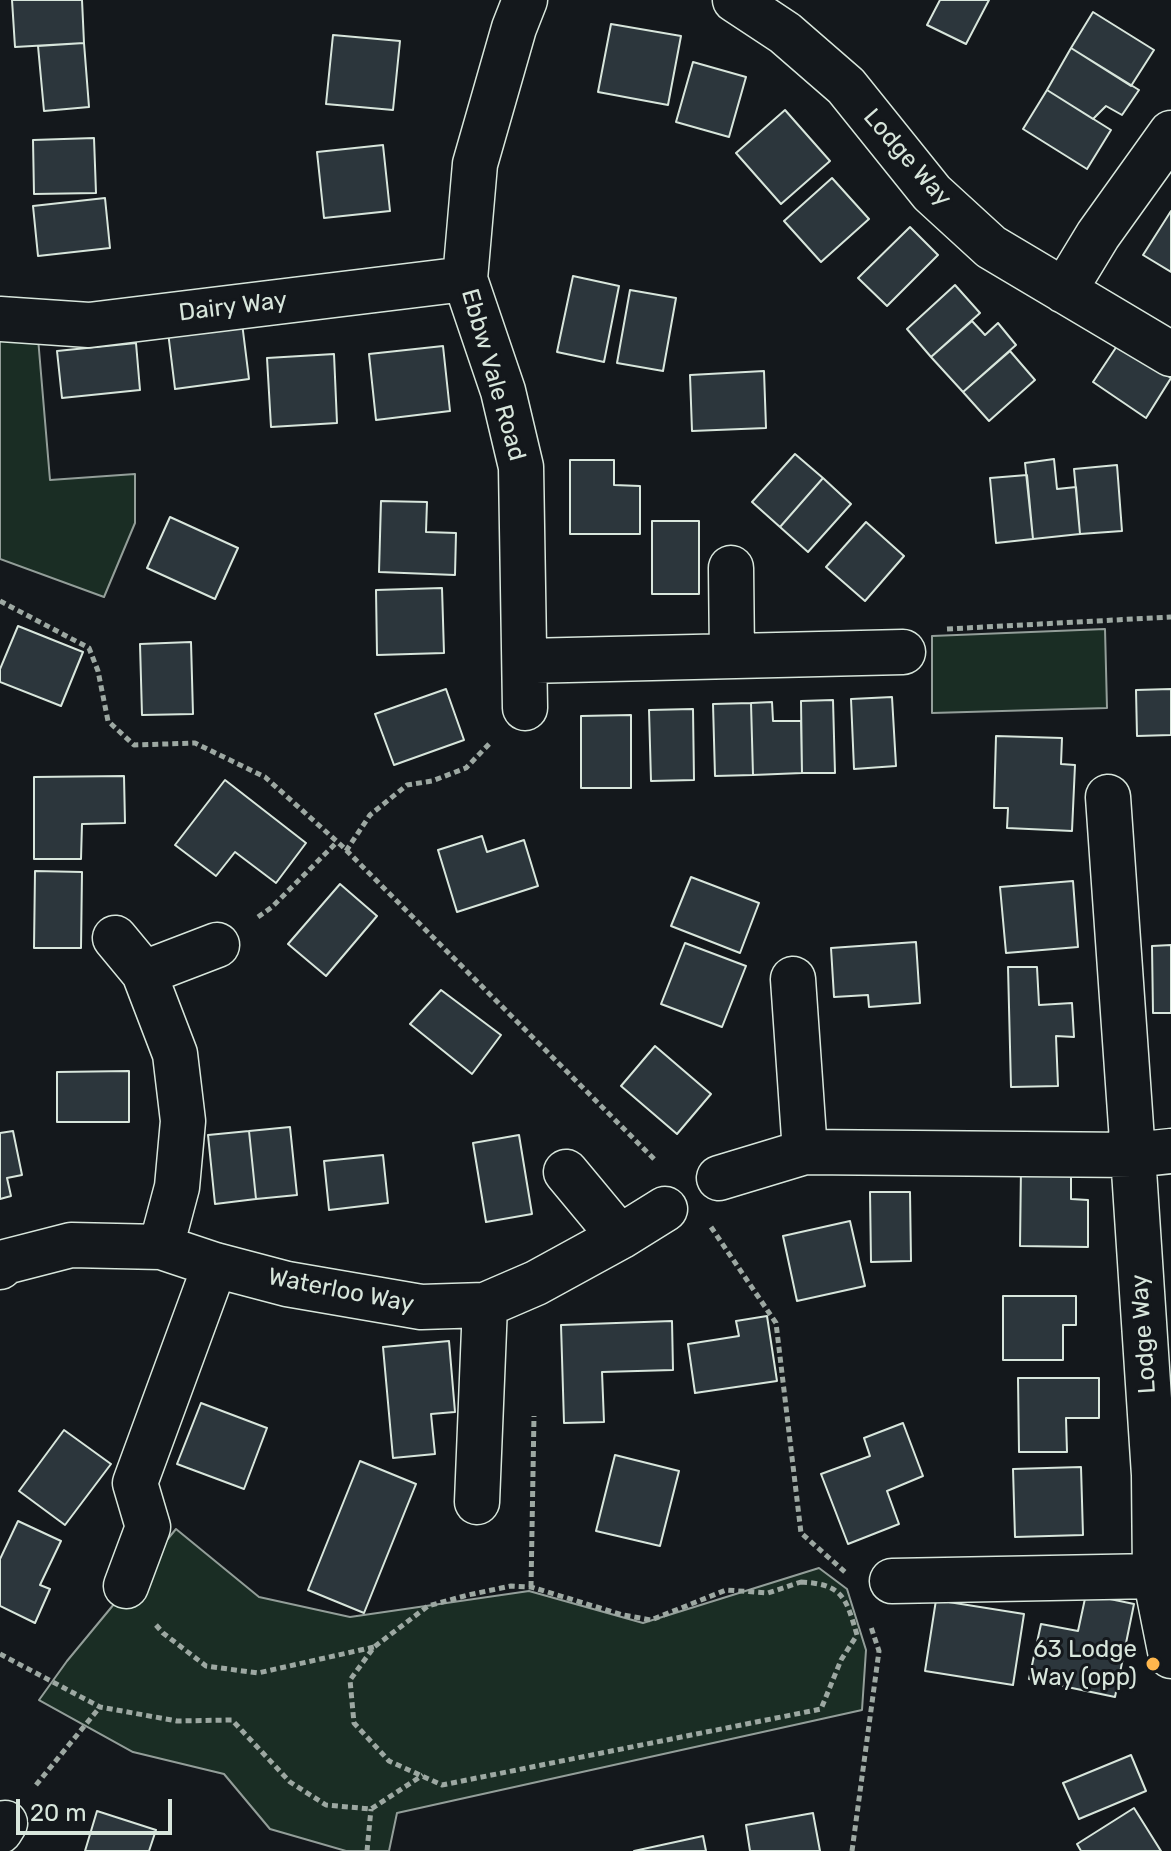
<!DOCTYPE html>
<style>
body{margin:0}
#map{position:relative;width:1171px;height:1851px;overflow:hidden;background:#14181c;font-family:Rubik,sans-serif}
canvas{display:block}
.scale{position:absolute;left:16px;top:1799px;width:156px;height:36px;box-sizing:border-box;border:4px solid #d8e6dc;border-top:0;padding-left:10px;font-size:24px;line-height:28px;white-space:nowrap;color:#d8e6dc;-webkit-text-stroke:6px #14181c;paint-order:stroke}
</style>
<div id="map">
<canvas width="1171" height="1851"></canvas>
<div class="scale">20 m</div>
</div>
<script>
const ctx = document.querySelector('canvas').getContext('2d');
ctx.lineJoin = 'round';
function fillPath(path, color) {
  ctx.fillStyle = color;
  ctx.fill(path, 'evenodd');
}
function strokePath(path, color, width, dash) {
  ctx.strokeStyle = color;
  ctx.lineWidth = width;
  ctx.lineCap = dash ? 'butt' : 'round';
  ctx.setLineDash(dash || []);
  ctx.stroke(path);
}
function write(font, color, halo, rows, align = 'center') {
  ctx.font = font + ' Rubik,sans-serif';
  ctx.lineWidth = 6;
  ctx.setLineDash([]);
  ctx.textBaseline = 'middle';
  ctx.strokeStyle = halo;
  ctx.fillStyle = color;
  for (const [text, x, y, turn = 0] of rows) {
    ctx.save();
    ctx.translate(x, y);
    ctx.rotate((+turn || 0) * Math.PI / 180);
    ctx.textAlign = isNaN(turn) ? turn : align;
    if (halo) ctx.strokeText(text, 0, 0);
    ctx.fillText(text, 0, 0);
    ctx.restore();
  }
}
const green = new Path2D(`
 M0 337 38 338 50 480 135 474V523L104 597 0 559Z
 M1105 629 1107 708 932 713V636Z
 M176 1529 259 1597 350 1617 529 1591 643 1623 819 1568 847 1589 866 1650 862 1710 397 1813 389 1851H346L270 1829 224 1774 133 1752 39 1700 67 1661Z`);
const building = new Path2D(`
 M12 0H82L84 43 15 47Z
 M940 0H989L966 44 927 25Z
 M1093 12 1154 50 1131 86 1071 48Z
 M611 24 681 36 668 105 598 92Z
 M333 35 400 41 393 110 326 104Z
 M84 43 89 107 44 111 38 46Z
 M1071 48 1139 90 1122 115 1106 106 1093 119 1047 90Z
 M693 62 746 77 729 137 676 122Z
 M1047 90 1111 130 1087 169 1023 129Z
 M785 110 830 161 781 204 736 153Z
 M94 138 96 193 34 194 33 140Z
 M383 145 390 211 324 218 317 152Z
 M832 178 869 219 821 262 784 221Z
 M105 198 110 248 38 256 33 206Z
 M1171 211V272L1143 255Z
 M910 227 938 255 887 306 858 278Z
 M573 276 619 286 604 362 557 352Z
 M955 285 980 313 931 357 907 329Z
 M630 290 676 298 663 371 617 363Z
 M972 321 985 335 998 323 1016 345 963 392 931 357Z
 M242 323 249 379 175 389 168 332Z
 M136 343 140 390 62 398 57 351Z
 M1119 343 1171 378 1146 418 1093 382Z
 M443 346 450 411 376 420 369 354Z
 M1010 351 1035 380 989 421 963 392Z
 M334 354 337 423 271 427 267 358Z
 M764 371 766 428 692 431 690 375Z
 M795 454 823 478 780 527 752 502Z
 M1054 459 1057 489 1076 487 1080 534 1033 539 1025 463Z
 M570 460H614V485L640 486V534H570Z
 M1117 465 1122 531 1080 534 1074 469Z
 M1027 475 1033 539 996 543 990 478Z
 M823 478 851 504 808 552 780 527Z
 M381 501 427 502 426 532 456 533 455 575 379 572Z
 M170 517 238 548 215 599 147 568Z
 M652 521H699V594H652Z
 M866 522 904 556 865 601 826 567Z
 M442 588 444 653 377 655 376 590Z
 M18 626 83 652 61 706 0 682V669Z
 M191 642 193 714 142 715 140 644Z
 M446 689 464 740 394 765 375 714Z
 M1171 689V735L1137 736 1136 690Z
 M892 697 896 766 854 769 851 699Z
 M833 700 835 773H802L801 701Z
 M772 702 773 721H801L802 773 753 775 751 703Z
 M751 703 753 775 715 776 713 704Z
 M693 709 694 780 651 781 649 710Z
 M631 715V788H581V716Z
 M996 736 1062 738 1061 764 1075 765 1072 831 1007 828 1008 808H994Z
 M124 776 125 823 82 824 81 859H34V777Z
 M225 780 306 843 276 883 235 852 216 876 175 845Z
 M482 836 487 852 524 840 538 886 457 912 438 850Z
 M35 871 82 872 81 948H34Z
 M691 877 759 903 740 953 671 926Z
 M1073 881 1078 947 1006 953 1000 887Z
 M340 884 377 916 326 976 288 944Z
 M916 942 920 1003 869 1007 868 995 834 997 831 948Z
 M685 943 746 966 722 1027 661 1004Z
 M1171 945V1013H1153L1152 946Z
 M1008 967H1037L1039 1005 1072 1003 1074 1037 1056 1036 1058 1086 1011 1087Z
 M441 990 501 1035 472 1074 410 1024Z
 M655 1046 711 1094 677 1134 621 1086Z
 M129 1071V1122H57V1072Z
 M290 1127 297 1195 256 1199 249 1131Z
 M13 1131 22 1175 7 1178 11 1196 0 1199V1133Z
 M249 1131 256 1199 215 1204 208 1135Z
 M519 1135 532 1214 486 1222 473 1143Z
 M383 1155 388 1203 329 1210 324 1161Z
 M1021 1167 1071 1168V1199L1088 1200V1247L1020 1246Z
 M870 1192H910L911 1261 871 1262Z
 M850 1221 865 1286 797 1301 783 1236Z
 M1003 1296H1076V1325H1063V1360H1003Z
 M767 1316 777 1381 695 1393 688 1344 739 1336 736 1321Z
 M672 1321 673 1370 602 1372 604 1422 564 1423 561 1325Z
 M449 1341 455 1412 431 1414 435 1454 393 1458 383 1347Z
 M1018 1378H1099V1418H1066L1067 1452H1019Z
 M201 1403 267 1428 244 1489 177 1464Z
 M903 1423 923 1476 887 1491 899 1524 848 1544 821 1474 870 1456 864 1438Z
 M64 1430 111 1464 65 1525 19 1491Z
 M615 1455 679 1471 660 1546 596 1531Z
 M360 1461 416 1484 364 1613 308 1590Z
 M1081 1467 1083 1535 1015 1537 1013 1469Z
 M18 1521 61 1541 40 1585 50 1589 35 1623 0 1606V1559Z
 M1086 1594 1134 1604 1115 1697 1029 1679 1041 1624 1078 1631Z
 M936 1600 1024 1614 1013 1685 925 1671Z
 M1131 1755 1146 1791 1079 1819 1063 1783Z
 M1134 1808 1161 1851H1081L1077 1844Z
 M97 1811 156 1830 149 1851H85Z
 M813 1813 820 1851H750L746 1825Z
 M703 1836 706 1851H634Z`);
const path = new Path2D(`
 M0 601 89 648 98 671 108 721 134 745 195 743 265 777 342 846 656 1161
 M947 629 1171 617
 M346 851 370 815 407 785 432 781 466 768 490 743
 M258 917 272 907 337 842
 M711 1227 776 1323 801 1533 845 1572
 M801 1582C843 1584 846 1598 857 1635L841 1660 821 1709 442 1785 389 1761 354 1723 350 1680 374 1647 428 1606 468 1595 511 1586 531 1587 623 1615 651 1620 726 1590 768 1593Z
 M531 1587 534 1416
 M156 1625 163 1633 206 1666 258 1673 374 1647
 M0 1654 100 1707 177 1721 232 1720 290 1782 326 1805 371 1809 423 1775
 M36 1785 100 1707
 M367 1851 371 1809
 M852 1851 879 1651 871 1627`);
const minor = new Path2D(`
 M525 0 514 28 475 164 465 279 503 391 521 467 525 708
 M735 0 785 33 846 86 932 193 991 247 1171 354
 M1064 291 1098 235 1171 133
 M0 319 89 325 465 279
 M731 568 732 656
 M526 661 903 652
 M115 938 144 973 217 945
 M144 973 175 1054 183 1121 177 1187 161 1247
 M793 979 805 1152
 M1171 1151 1133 1155 1154 1475 1155 1576 1171 1656
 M566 1172 620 1237
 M719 1178 805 1152 1133 1155 1108 797
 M0 1267 5 1262 71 1245 161 1247 215 1265 287 1284 421 1307 485 1305 536 1283 620 1237 665 1209
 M477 1502 485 1305
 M892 1581 1155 1576
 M126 1586 148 1527 135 1483 215 1265
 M0 1831 5 1823`);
const markers = [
 [1153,1664,8,"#ffb74d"]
];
const streetNames = [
 ["Lodge Way",907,158,49],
 ["Dairy Way",233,307,-7],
 ["Ebbw Vale Road",493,375,74],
 ["Waterloo Way",341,1291,11],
 ["Lodge Way",1144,1334,-94]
];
const poiNames = [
 ["63 Lodge",1137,1650],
 ["Way (opp)",1137,1678]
];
fillPath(green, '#1a2d24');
strokePath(green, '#939e99', 2);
fillPath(building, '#2c363c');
strokePath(building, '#d8e6dc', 2);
strokePath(minor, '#d8e6dc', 47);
strokePath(path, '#9da8a2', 5, [6, 4]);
strokePath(minor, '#14181c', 44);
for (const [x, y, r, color] of markers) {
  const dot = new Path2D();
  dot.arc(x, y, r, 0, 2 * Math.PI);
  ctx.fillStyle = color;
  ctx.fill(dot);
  strokePath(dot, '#14181c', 3);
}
write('24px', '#d8e6dc', '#14181c', streetNames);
write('24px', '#d8e6dc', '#14181c', poiNames, 'right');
</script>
